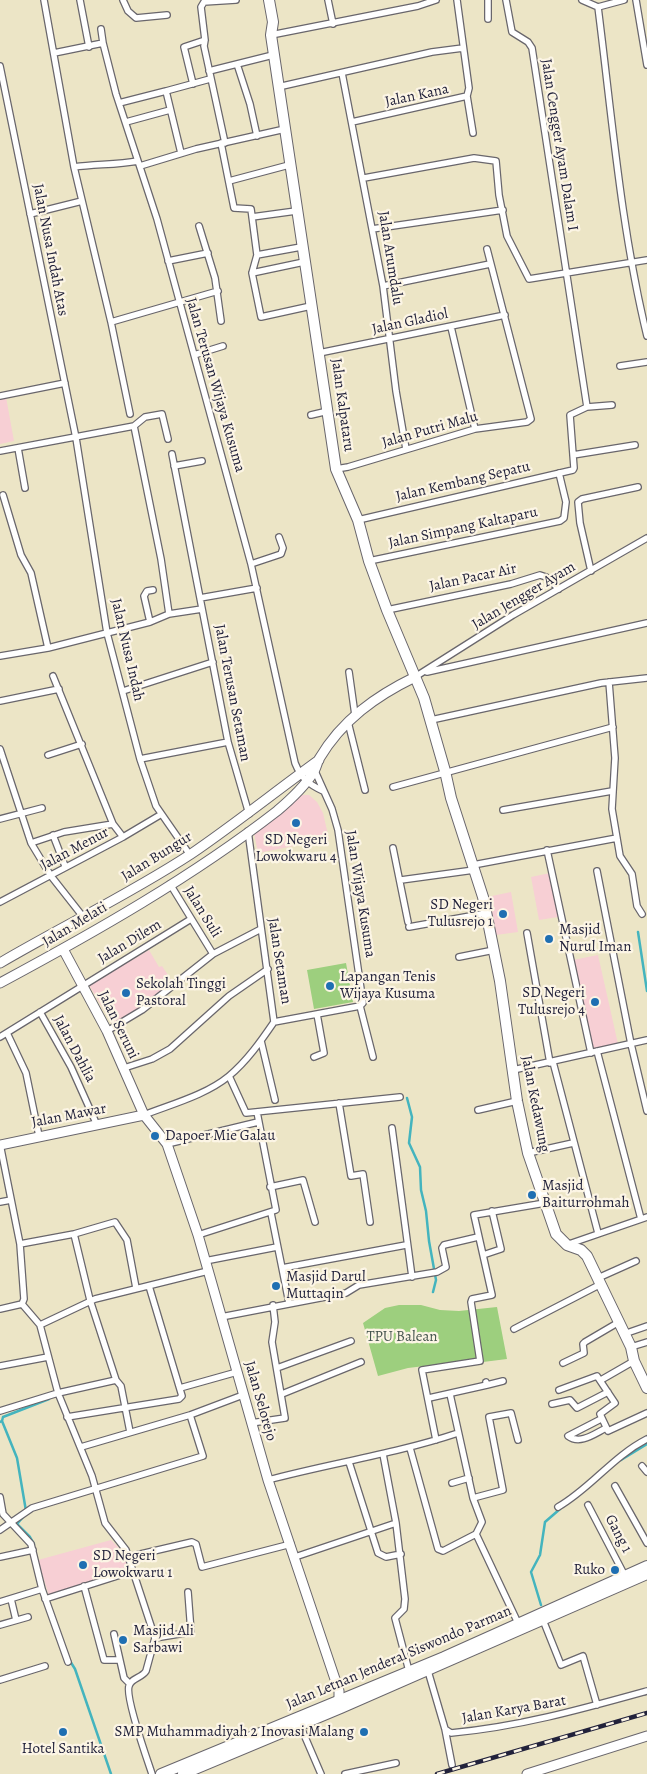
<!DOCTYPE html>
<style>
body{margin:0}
canvas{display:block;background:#ece5c6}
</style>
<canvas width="647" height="1774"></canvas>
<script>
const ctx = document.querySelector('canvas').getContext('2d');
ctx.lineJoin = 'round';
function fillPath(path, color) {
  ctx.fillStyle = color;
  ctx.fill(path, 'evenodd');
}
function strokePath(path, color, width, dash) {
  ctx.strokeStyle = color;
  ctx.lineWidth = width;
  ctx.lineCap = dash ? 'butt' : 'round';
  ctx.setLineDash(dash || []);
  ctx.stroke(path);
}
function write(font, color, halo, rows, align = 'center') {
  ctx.font = font + ' Alegreya,serif';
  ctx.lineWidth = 4.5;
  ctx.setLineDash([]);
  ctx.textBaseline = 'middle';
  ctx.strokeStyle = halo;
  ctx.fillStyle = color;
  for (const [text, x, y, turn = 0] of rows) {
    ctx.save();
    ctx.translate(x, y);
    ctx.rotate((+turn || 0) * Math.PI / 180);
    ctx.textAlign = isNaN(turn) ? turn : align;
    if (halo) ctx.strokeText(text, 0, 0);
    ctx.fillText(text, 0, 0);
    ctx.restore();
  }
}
const built = new Path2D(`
 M6 397 14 441 0 444V398Z
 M301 795H309L317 802 323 813 329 839 258 853 254 833Z
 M550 873 558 917 539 920 531 877Z
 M511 892 518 932 496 935 487 897Z
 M149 950 159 967 162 966 172 981 151 1000 112 1024 89 985Z
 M598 955 618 1044 593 1049 573 960Z
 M111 1540 123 1552 129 1571 49 1596 38 1560Z`);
const green = new Path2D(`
 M346 963 353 1002 314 1009 307 970Z
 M399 1305H421L440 1310 459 1311 497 1307 507 1359 483 1362V1359L408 1368 378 1376 363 1323 385 1308Z`);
const stream = new Path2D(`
 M638 932 647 991
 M407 1098 412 1117 409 1143 420 1167 421 1190 426 1211 429 1241 436 1280 433 1292
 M2 1421 3 1417 49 1399
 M0 1422 2 1421 17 1458 26 1511
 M621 1460 647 1444
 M24 1516 17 1524 30 1537 34 1544
 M541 1605 531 1572 540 1555 545 1522 560 1509
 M70 1661 75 1669 111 1774`);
const streetTunnel = new Path2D(`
 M0 761H1`);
const street = new Path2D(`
 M44 0 74 167 111 322 130 414
 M80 0 89 47
 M123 0 128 11 136 18 167 15
 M328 0 333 24
 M488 0V19
 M506 0 512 32 528 42 532 48 587 407
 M582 0 598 7
 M636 0 647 65
 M598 7C612 117 621 229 647 336
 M598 7 624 0
 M101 29 103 43
 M271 35 418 6 436 0
 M54 53 103 43 116 94 157 219 251 564 295 763C301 778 308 784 323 791
 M237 64 250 104 257 136
 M0 66 76 438 107 633 140 759 156 806 190 855
 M209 71 273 55
 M342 73 383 286 396 391 406 449
 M193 84 184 47 205 40
 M278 87 432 52 463 48
 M467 96 473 133
 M119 103 166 91
 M126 122 170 110
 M352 122 467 96 469 88 457 0
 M221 143 234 208 251 209 257 255 252 273 261 317 311 306
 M225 143 204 46 205 40 201 7 204 2 236 0
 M181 153 166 91 210 79
 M140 166 196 149 285 129
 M74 167C96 164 116 165 138 161
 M364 178 474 158 496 161 499 195 507 236 529 279 647 260
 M229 181 289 165
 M30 214 82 201
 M252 217 296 211
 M199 226 215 278 221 321
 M372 229 503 210
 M257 255 301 247
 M168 261 208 253
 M252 273 304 262
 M383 286 490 264
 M111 322 218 291
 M451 327 475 429
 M319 353 505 315
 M194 355 223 346
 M620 366 647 362
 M0 396 65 383
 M311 415 328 411
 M18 448 25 488
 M0 451 134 426 145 417 162 414 168 439
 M172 454 228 742 249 814
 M573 455 635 445
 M174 466 202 461
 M336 469 348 467 475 429 527 422 531 419 487 249
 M3 495 21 555 31 573 48 648
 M358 520 573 470 574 468 570 415 587 407 612 405
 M369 561 560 521 564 518 566 502 559 473
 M251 564 281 554 283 548 279 537
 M591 571 580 523 578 502 582 499 638 487
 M200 598 257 588
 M387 610 511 584 540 575 546 577 559 589
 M169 614 202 609
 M150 622 144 596 147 591 153 590
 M0 656 48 648 150 622 169 614 161 559 134 426
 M349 672 355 715
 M427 672 647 623
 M53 676 113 824 123 837
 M415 677 513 615 647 538
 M609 682 615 758 612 809 620 856 632 874 637 906 642 914
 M123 691 213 662
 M0 701 59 689
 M431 720 601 683 647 678
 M348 722 365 790
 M0 749 31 843 51 876 84 918
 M48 755 82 744
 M140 759 228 742
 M393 787 613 727
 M503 810 612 791
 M0 819 42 808
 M53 835 65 866
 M31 843 64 832 113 824
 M393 848 408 922
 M547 850 591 1053
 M473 865 617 838
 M597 871 631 1044 647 1111
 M401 880 474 870
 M170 884 213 954
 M0 902 123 837 160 815
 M409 927 487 913
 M527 933 550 1063
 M459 957 494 950
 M360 1006 373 1057
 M40 1012 71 1067 97 1125
 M274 1022 360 1006 363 1003 338 830 332 809 314 769
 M107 1031 142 1010 213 954 261 929
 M7 1033 26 1073 39 1136
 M0 1037 191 919
 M261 1041 275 1100
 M597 1051 641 1219
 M314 1057 324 1053 317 1014
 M553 1062 598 1233
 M124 1068 152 1059 170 1049 229 996 268 969
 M513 1070 647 1040
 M229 1076 246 1113 400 1097
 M339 1103 351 1176 363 1174 370 1222
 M478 1110 517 1101
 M144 1115C172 1104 206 1095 229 1076 247 1061 261 1041 274 1022L248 831
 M392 1128 412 1277
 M0 1144 20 1244 24 1299 22 1304
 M167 1144 258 1122
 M528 1153 573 1143
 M270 1187 303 1180 315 1222
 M0 1202 11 1200
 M271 1213 289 1303
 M74 1234 90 1300 116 1380 121 1386 130 1432
 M198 1235 276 1210 257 1112
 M20 1244 74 1234 115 1222 127 1240 136 1288
 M569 1244 647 1217
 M483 1255 501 1249 492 1211
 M205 1261 277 1247
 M282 1268 406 1245
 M598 1278 636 1261
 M22 1304 40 1325 95 1299 208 1271
 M0 1309 22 1304
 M221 1317 346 1293 359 1285 437 1272 446 1267 442 1248 444 1245 478 1237
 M40 1325 58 1393 92 1476 105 1523 126 1550 155 1638 146 1671C142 1678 131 1678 129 1686 125 1697 147 1759 152 1774
 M514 1329 601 1284
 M624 1334 647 1326
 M631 1347 647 1342
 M563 1363 584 1353 583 1344 585 1342 619 1322
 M0 1366 48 1357
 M277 1368 351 1341
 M601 1380 634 1361
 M487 1385 503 1381
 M180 1388 237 1372
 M559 1390 597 1376 615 1403 600 1414 608 1431 647 1413
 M282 1394 361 1362
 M450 1394 473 1498 482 1522 476 1534 518 1623
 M429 1398 487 1385 486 1382
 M552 1404 570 1400 577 1408 608 1392
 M0 1411 58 1393 116 1380
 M67 1417 179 1399 182 1396 149 1286
 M601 1419 568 1436C580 1445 594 1434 606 1428
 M251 1423 285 1418 272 1342 275 1322 273 1305
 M436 1440 422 1370 480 1361 471 1302 472 1299 492 1295 474 1215 545 1203
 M81 1447 190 1415 243 1395
 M410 1448 438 1549 443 1551 476 1534
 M383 1454 396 1523 405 1599 404 1609 395 1618 409 1671
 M349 1462 378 1553 386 1557 401 1554
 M642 1466 647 1472
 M268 1480C331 1463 395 1454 458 1433
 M452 1483 469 1478
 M615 1486 647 1543
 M0 1497 3 1514 31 1544 42 1589 68 1662
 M473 1498 503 1490 489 1417 511 1413 518 1440
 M588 1505 625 1576
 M558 1507C591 1488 612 1457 647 1439
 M0 1530 32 1508 203 1456 190 1415
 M0 1557 33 1550
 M128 1557 192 1542 196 1544 202 1567 291 1544
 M295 1557 396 1523
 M84 1586 104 1660H118
 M11 1599 16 1620
 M45 1599 133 1571
 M0 1602 42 1589
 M543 1620 561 1665 583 1656 597 1705
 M0 1625 28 1617
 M114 1634 124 1678 129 1683
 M155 1638 191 1632 188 1592
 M428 1671 445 1729 451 1733C518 1727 582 1709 647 1691
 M0 1680 45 1666
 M299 1723 321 1774
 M445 1729 452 1765
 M345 1774 396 1763`);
const secondary = new Path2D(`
 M63 949 107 1031 144 1115 167 1144 198 1235 268 1480 339 1691V1700
 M0 963C63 926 130 894 191 854 235 824 276 791 319 760
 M0 983C95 932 192 877 277 811 290 800 304 787 313 773 316 769 317 763 319 759 342 720 376 696 415 677
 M0 1145 144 1115
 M527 1774 647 1736`);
const primary = new Path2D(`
 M269 0 273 22 271 35 336 469 358 520 369 561 387 610 424 698 445 771 451 798 483 897 500 981 517 1101 528 1153 556 1234 567 1245 581 1250 587 1256 631 1347 634 1361 647 1388
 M161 1774 444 1657 647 1566
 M183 1774 341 1708 647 1574`);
const rail = new Path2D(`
 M437 1774 647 1713`);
const markers = [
 [296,823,5,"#1f6fb2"],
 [503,914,5,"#1f6fb2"],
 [549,939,5,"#1f6fb2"],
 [330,986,5,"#1f6fb2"],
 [126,993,5,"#1f6fb2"],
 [595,1002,5,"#1f6fb2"],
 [155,1136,5,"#1f6fb2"],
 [532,1195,5,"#1f6fb2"],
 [276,1286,5,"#1f6fb2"],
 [83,1565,5,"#1f6fb2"],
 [615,1570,5,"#1f6fb2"],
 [123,1640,5,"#1f6fb2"],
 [63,1732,5,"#1f6fb2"],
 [364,1732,5,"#1f6fb2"]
];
const streetNames = [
 ["Jalan Kana",417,96,-12],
 ["Jalan Cengger Ayam Dalam I",559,145,81],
 ["Jalan Nusa Indah Atas",50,250,79],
 ["Jalan Arumdalu",390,258,81],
 ["Jalan Gladiol",410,322,-12],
 ["Jalan Terusan Wijaya Kusuma",215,385,74],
 ["Jalan Kalpataru",342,405,82],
 ["Jalan Putri Malu",430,430,-16],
 ["Jalan Kembang Sepatu",463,482,-13],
 ["Jalan Simpang Kaltaparu",463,528,-12],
 ["Jalan Pacar Air",473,578,-12],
 ["Jalan Jengger Ayam",524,596,-31],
 ["Jalan Nusa Indah",127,650,77],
 ["Jalan Terusan Setaman",232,693,79],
 ["Jalan Menur",75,849,-28],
 ["Jalan Bungur",157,857,-32],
 ["Jalan Wijaya Kusuma",360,894,81],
 ["Jalan Suli",202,912,58],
 ["Jalan Melati",75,925,-31],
 ["Jalan Dilem",130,942,-31],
 ["Jalan Setaman",279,961,81],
 ["Jalan Seruni",118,1025,64],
 ["Jalan Dahlia",74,1049,62],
 ["Jalan Kedawung",535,1104,79],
 ["Jalan Mawar",69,1116,-11],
 ["Jalan Selorejo",260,1401,74],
 ["Gang 1",618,1534,62],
 ["Jalan Letnan Jenderal Siswondo Parman",399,1658,-23],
 ["Jalan Karya Barat",514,1710,-10]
];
const poiNames = [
 ["SD Negeri",296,840,"center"],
 ["Lowokwaru 4",296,857,"center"],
 ["SD Negeri",493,905,"right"],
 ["Tulusrejo 1",493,922,"right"],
 ["Masjid",559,930],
 ["Nurul Iman",559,947],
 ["Lapangan Tenis",340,977],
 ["Wijaya Kusuma",340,994],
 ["Sekolah Tinggi",136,984],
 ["Pastoral",136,1001],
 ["SD Negeri",585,993,"right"],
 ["Tulusrejo 4",585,1010,"right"],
 ["Dapoer Mie Galau",165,1136],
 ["Masjid",542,1186],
 ["Baiturrohmah",542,1203],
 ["Masjid Darul",286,1277],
 ["Muttaqin",286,1294],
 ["SD Negeri",93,1556],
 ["Lowokwaru 1",93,1573],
 ["Ruko",605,1570,"right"],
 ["Masjid Ali",133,1631],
 ["Sarbawi",133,1648],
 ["SMP Muhammadiyah 2 Inovasi Malang",354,1732,"right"],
 ["Hotel Santika",63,1749,"center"]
];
const parkNames = [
 ["TPU Balean",402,1337]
];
fillPath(built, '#f7cfd4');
fillPath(green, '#9dcf7e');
strokePath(stream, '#44b4be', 2.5);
strokePath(streetTunnel, '#c4beaa', 5.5, [5.5, 3]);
strokePath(street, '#69666c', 8);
strokePath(secondary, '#69666c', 11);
strokePath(primary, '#69666c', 12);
strokePath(street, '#fff', 5.5);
strokePath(secondary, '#fff', 9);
strokePath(primary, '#fff', 10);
strokePath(rail, '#22223b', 4.5);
strokePath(rail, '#fcf5e5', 2.5, [8]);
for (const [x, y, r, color] of markers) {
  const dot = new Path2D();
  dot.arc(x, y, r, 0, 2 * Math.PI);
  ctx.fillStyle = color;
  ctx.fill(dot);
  strokePath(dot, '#fcf5e5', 2);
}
write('15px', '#22223b', '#fcf5e5', streetNames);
write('15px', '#22223b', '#fcf5e5', poiNames, 'left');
write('15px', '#47564f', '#fcf5e5', parkNames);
</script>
